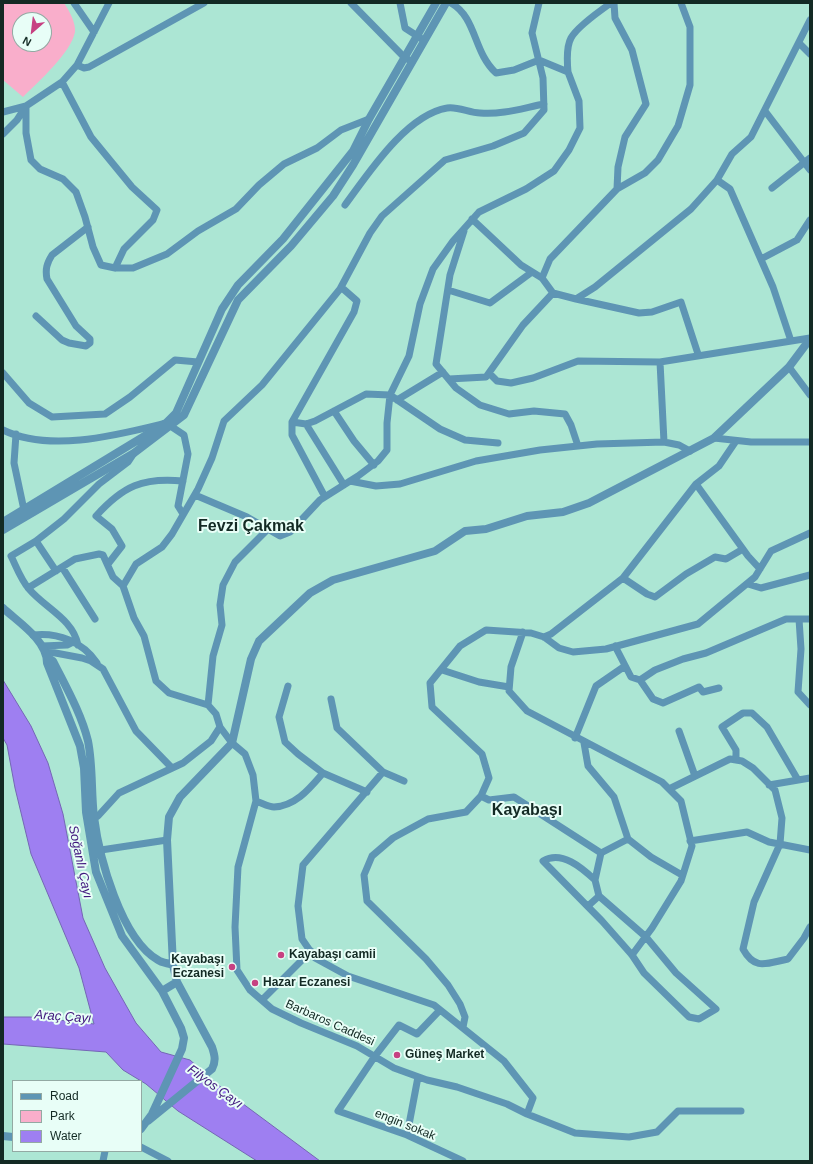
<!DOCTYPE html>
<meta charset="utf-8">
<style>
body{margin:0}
#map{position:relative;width:813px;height:1164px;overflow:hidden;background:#ace6d4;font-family:Arial,sans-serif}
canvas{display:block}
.frame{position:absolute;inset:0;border:4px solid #132a24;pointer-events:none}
.legend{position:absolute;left:12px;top:1080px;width:130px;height:72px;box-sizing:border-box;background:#e8fef7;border:1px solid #93a9a3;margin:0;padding:5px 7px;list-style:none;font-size:12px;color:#132a24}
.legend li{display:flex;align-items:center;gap:8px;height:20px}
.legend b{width:20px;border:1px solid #93a9a3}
.north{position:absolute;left:12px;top:12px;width:40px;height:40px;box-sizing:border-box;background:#e8fef7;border:1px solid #93a9a3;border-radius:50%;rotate:208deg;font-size:11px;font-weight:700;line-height:16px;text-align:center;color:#132a24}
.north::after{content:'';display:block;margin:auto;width:14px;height:18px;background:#c74182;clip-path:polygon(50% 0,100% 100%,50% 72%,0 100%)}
</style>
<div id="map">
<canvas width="813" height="1164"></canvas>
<div class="frame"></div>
<ul class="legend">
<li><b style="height:5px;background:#5e95b4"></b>Road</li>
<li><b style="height:11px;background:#f9aecb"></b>Park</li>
<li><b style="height:11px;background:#9e7ff1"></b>Water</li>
</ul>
<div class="north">N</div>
</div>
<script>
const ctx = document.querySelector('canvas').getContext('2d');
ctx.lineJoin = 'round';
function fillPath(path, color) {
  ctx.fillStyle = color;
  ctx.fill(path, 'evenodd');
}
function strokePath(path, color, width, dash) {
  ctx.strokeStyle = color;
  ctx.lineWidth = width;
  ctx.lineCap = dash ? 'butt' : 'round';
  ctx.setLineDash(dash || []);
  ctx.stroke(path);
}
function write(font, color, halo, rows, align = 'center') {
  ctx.font = font + ' Arial,sans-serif';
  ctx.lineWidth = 4;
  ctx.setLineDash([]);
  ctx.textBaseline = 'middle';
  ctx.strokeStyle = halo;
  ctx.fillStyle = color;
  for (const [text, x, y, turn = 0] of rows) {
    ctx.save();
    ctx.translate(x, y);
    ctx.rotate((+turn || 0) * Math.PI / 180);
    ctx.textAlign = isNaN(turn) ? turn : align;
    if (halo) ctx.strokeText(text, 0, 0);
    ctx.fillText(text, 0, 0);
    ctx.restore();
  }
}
const green = new Path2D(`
 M5 3H64C69 10 76 23 75 32 71 53 38 82 23 97L3 80V5ZM20 20H44V44H20Z`);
const water = new Path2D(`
 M3 680 31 726 48 763 63 814 83 918 105 968 136 1023 161 1052 190 1060 223 1089 320 1161H257L178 1111 146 1084 123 1070 106 1052 3 1044V1017H30L94 1024 79 968 31 854 15 788 7 745 3 738Z`);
const minor = new Path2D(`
 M74 3 94 32
 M351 3 404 57 409 60
 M400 3 405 28 422 39
 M799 43 810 54
 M77 65 84 68 89 67 204 3
 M568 72C567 61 566 47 571 38 577 27 601 10 611 3
 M62 82 91 137 132 187 157 210 153 220 124 249 115 268
 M765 111 810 170
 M3 112 26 106V133L31 160 40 169 63 179 76 192 85 217 93 247 101 265 115 268H133L167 254 198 231 236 209 259 185 284 164 317 148 341 130 369 119
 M3 134 17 120 26 106 62 82 77 65 109 3
 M717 180 730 189 773 287 791 341
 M772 188 810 158
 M617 189 645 173 658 160 678 126 690 85V27L681 3
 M345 205C368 174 406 115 447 108 457 106 470 113 480 113 502 115 523 108 544 104
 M472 219 521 265 542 278
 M464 231 450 275 436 364 456 388 480 405 509 414 534 411 565 414 571 425 578 446
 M761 259 797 240 810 220
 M448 290 490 303 532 272
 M553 293 576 299 595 287 691 209 717 180 732 154 751 137 810 20
 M576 299 639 313 652 312 681 302 698 354
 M36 316 62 340 69 343 86 346 90 343V339L76 326 47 279C45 269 47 263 52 255L88 227
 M660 362 664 442
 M789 367 810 395
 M3 373 29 403 52 417 105 414 130 397 175 360 198 362
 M489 373 497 381 511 383 533 378 578 361 660 362 810 338
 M449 379 486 377 523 325 553 293 542 278 550 259 617 189 618 167 625 137 646 104 632 50 615 18 614 3
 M397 400 443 372
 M334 411 354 441 374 465
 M292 422 306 424 315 421 366 394 390 395 440 429 465 440 498 443
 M306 424 344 485
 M3 430C50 453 117 435 166 423L184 435 188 454 178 506 183 514
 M16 434 14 463 24 510
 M714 438 751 442H810
 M350 481 376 486 400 484 476 461 540 450 597 444 664 442 679 445 690 451
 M696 484 748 556 760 569
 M195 495 247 517 280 536 290 532 320 500 358 476 378 461 387 450V423L390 395 409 356 420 304 433 269 453 241 479 212 526 189 554 171 569 150 580 128 579 101 568 72 539 60 514 70 496 73C473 52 477 18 451 3
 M325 497 292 435V422L354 312 357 301 341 287
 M36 541 56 571
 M108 564 122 546 112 529 96 516C123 486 143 477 183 481
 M62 567 95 619
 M623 578 647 594 655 597 686 574 715 557 726 559 743 549
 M748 584 761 588 810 575
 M28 588 75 559 99 554 103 555 113 577 123 586
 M799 619 801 649 798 692 810 705
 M523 632 511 667 509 691 527 711 662 782 681 801 692 846 681 881 652 928 632 955
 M33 635C58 632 83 642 97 663
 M544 637 551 634 623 578 696 484 719 466 736 441
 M78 645C73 619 45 608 29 589 21 580 16 566 11 556L36 541 64 519 99 484 128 462 134 453
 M42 646 67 645 73 642
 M615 646 631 677 640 680 655 670 683 659 706 653 786 619H810
 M45 651 82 658 91 661 103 669 136 731 172 768
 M442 670 479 682 509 687
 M640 680 653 699 663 703 699 687 703 692 719 688
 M288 686 279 717 285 742 298 754 323 773 367 792
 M331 699 337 728 383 772 404 781
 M208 705 213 656 222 625 220 605 223 585 235 562 268 529
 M220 727 232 743 245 754 253 775 256 801 238 867 235 927 237 970 250 990 272 1009 301 1023 357 1046 394 1068 427 1080 457 1087 507 1104 527 1114 575 1133 629 1137 657 1132 678 1111H741
 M679 731 695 776
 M575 738 596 686 625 666
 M584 743 588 766 614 797 628 839 651 857 682 875
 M736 760V750L722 727 743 713H752L767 727 798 780
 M383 772 303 865 298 906 302 939 315 958 348 976 434 1005 504 1061 533 1098 527 1114
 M769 785 810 778
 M669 789 730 759 742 761 753 768 775 790 782 818 780 844 754 902 743 949C755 971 767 963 788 959L804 938 810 927
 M481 796 489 800 514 797 601 853 628 839
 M256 801C262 803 269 807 274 807 296 806 310 788 323 773
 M91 820 98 816 119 793 183 763 211 741 220 727 216 714 208 705 169 693 156 681 144 636 134 618 123 586 136 564 162 547 172 534 198 489 212 458 224 421 262 385 340 289 370 233 382 216 445 160 493 146 524 133 544 110 543 78 532 33 539 3
 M690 841 747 832 769 842 810 850
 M101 850 167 840
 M595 880C582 868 562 850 543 861L602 921 632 955 644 973 689 1017 699 1019 716 1009 676 973 646 937 599 896 595 880 601 853
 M588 906 599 896
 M262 1000 311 951
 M440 1010 417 1034 399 1025 375 1056 338 1111 407 1135 463 1161
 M463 1027 465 1017 460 1004 448 985 426 959 367 901 364 875 372 856 393 838 428 819 466 812 481 796 489 778 482 754 432 707 430 683 460 646 486 630 531 633 544 637 559 648 573 652 606 649 698 624 755 577 771 551 810 533
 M407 1135 418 1077
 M141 1147 168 1161
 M103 1161 105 1151`);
const tertiary = new Path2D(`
 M3 522 166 423 176 413 222 309 238 285 283 239 353 151 369 119 436 3
 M3 530 134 453 184 415 238 300 291 246 333 196 353 165 446 3
 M3 608C18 622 47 640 47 663L80 746 84 768 86 812 96 872 122 936 162 991 181 1028 184 1038 182 1049 152 1114 141 1129
 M47 657 53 661C66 687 81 713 88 741 93 766 91 792 94 817 99 857 121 939 158 960 162 963 168 963 173 965
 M162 991 177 982
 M148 1121 212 1069C216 1061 215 1056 212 1047L177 982 173 965 167 840 169 817 180 797 232 743 251 659 259 641 310 593 333 580 435 551 465 531 486 529 527 516 563 512 589 503 714 438 789 367 810 339
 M3 1136 13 1137`);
const markers = [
 [281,955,4,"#c74182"],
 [232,967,4,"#c74182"],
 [255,983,4,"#c74182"],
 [397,1055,4,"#c74182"]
];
const poiNames = [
 ["Kayabaşı camii",289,955],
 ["Kayabaşı",224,960,"right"],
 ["Eczanesi",224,974,"right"],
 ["Hazar Eczanesi",263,983],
 ["Güneş Market",405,1055]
];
const streetNames = [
 ["Barbaros Caddesi",330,1023,24],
 ["engin sokak",405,1125,22]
];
const waterNames = [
 ["Soğanlı Çayı",80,862,78],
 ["Araç Çayı",63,1017,4],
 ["Filyos Çayı",215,1087,36]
];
const districtNames = [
 ["Fevzi Çakmak",251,527],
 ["Kayabaşı",527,811]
];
fillPath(green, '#f9aecb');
fillPath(water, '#9e7ff1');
strokePath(water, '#7466b4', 1);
strokePath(minor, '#5e95b4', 7);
strokePath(tertiary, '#5e95b4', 8);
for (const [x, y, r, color] of markers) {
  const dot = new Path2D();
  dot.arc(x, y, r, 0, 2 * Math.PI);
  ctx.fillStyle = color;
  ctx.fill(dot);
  strokePath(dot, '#e8fef7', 1.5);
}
write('bold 12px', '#132a24', '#e8fef7', poiNames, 'left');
write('12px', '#132a24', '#e8fef7', streetNames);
write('italic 13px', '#40177d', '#e8fef7', waterNames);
write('bold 16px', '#132a24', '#e8fef7', districtNames);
</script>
